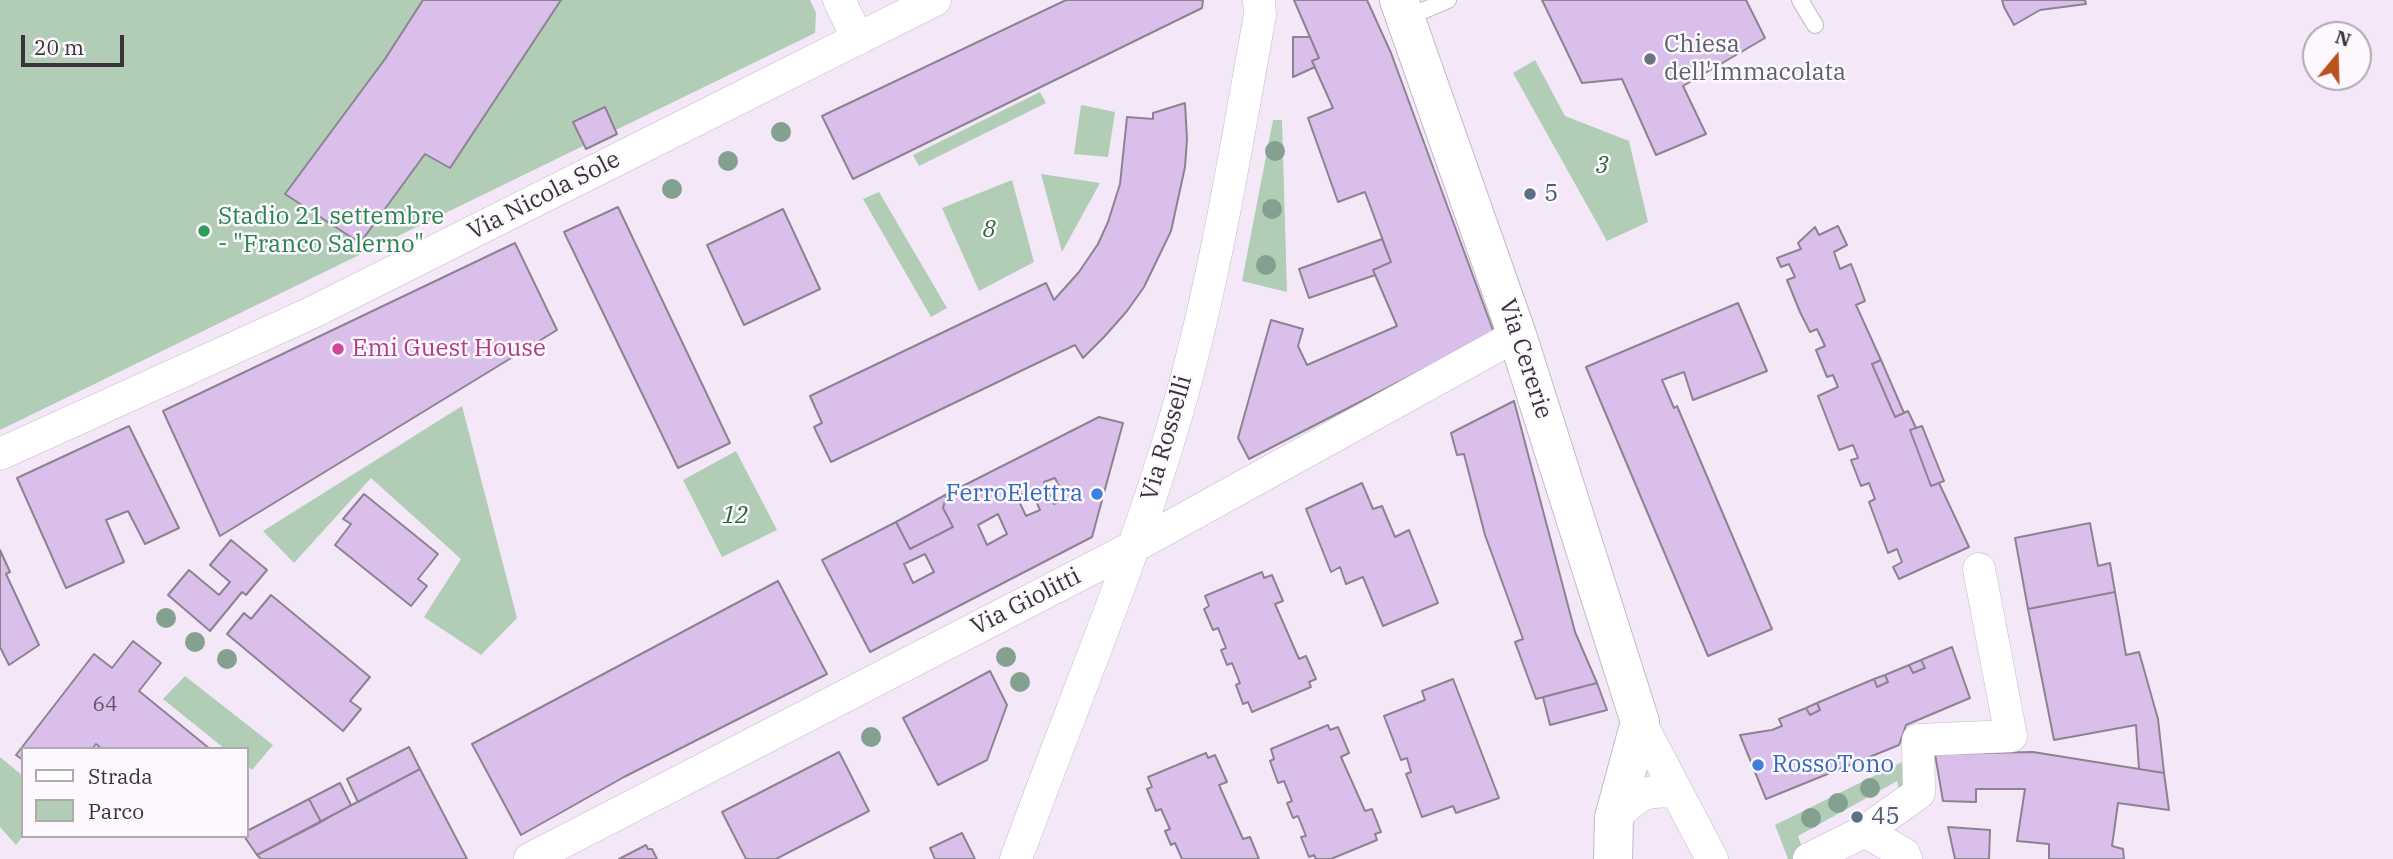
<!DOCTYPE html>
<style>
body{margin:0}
#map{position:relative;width:2393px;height:859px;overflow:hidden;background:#f4e7f8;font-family:"IBM Plex Serif",serif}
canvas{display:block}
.legend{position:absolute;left:21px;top:747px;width:228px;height:91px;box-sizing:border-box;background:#fdf8fe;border:2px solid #afaab0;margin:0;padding:9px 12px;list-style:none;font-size:21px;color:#39343b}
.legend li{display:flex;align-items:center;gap:14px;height:35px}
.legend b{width:35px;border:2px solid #afaab0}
.north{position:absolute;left:2302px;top:21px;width:70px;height:70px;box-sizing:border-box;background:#fdf8fe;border:2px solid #afaab0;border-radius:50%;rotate:19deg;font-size:19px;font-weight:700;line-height:28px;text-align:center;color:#39343b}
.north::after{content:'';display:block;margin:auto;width:24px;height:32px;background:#b7541c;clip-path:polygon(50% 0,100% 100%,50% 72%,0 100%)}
.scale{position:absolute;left:21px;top:35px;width:103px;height:32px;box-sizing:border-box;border:4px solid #39343b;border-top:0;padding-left:9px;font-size:21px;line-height:24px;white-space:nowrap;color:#39343b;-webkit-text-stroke:5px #fdf8fe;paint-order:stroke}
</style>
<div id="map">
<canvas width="2393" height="859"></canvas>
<ul class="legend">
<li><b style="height:9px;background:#fff"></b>Strada</li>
<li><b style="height:19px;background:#b1cdb6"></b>Parco</li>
</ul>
<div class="north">N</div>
<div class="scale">20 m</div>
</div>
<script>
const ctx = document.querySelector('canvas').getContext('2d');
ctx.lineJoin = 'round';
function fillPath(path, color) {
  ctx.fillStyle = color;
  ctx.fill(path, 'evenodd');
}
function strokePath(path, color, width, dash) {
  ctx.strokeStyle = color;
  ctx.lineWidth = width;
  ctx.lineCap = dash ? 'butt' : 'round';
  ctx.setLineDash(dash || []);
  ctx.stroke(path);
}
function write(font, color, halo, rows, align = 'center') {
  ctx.font = font + ' "IBM Plex Serif",serif';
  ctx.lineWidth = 5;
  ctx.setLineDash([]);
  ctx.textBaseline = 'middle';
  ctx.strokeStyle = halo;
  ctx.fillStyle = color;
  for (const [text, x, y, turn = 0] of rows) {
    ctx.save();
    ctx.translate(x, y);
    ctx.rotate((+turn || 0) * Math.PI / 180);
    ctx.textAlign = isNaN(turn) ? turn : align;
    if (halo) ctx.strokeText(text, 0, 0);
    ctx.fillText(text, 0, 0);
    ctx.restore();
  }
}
const green = new Path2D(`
 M0 0H810L816 13 815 33 0 430Z
 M1535 60 1565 116 1629 141 1648 222 1607 241 1513 73Z
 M1040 92 1046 103 919 166 913 155Z
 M1081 105 1115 112 1108 157 1074 154Z
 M1273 120H1282L1287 292 1242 281Z
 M1041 174 1100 183 1062 252Z
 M1012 180 1034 262 979 291 942 208Z
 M879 192 947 308 931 317 863 199Z
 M462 406 517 618 481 655 424 617 461 559 371 478 294 563 263 531Z
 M736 451 777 530 722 557 683 480Z
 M185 676 273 745 252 770 247 766V749H225L163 699Z
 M1918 754 1902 804 1897 781 1798 836 1806 859H1788L1775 825Z
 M0 757 23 776V836L16 845 0 827Z`);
const building = new Path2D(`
 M423 0H561L450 168 425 154 360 243 285 194 385 59Z
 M1066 0H1203L1202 8 853 179 822 116Z
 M1294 0H1367L1391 53 1494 333 1249 459 1238 438 1271 320 1303 329 1298 346 1307 365 1397 326 1373 270 1391 262 1365 192 1338 202 1308 118 1333 108 1312 61 1319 58Z
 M1542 0H1746L1765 38 1683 86 1706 134 1656 155 1622 79 1582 83Z
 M2002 0H2085L2086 4 2040 10 2014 25 2004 7Z
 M1293 37H1310L1319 58 1312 61 1315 67 1293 77Z
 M1185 103 1187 139 1185 167 1171 231 1144 287 1127 311 1104 337 1083 358 1075 345 831 462 814 427 822 423 810 396 1046 283 1054 300 1079 272 1098 244 1108 222 1120 184 1127 117 1153 119V113Z
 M605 107 617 134 586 149 573 122Z
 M618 207 730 443 678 468 564 232Z
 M783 209 820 289 744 325 707 245Z
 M1838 226 1847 245 1834 252 1840 269 1851 264 1858 282 1865 301 1856 305 1881 360 1872 364 1895 417 1908 411 1916 428 1910 430 1931 486 1939 483 1969 547 1899 579 1893 567 1902 562 1897 549 1888 553 1869 502 1875 499 1869 483 1861 486 1851 460 1858 458 1853 445 1839 450 1818 396 1838 387 1833 375 1827 377 1816 350 1825 346 1817 329 1810 332 1800 312 1787 280 1795 277 1789 264 1781 267 1777 258 1801 249 1798 243 1815 227 1819 235Z
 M1382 239 1391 262 1373 270 1375 275 1309 298 1299 269Z
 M515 243 557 330 220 536 163 411Z
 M1738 303 1767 371 1693 400 1684 372 1662 380 1674 408 1677 406 1772 629 1708 656 1586 367Z
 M1881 360 1904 413 1895 417 1872 364Z
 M1514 401 1575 632 1597 683 1536 699 1515 642 1523 639 1485 535 1464 454 1457 455 1451 433Z
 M1099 417 1123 423 1092 537 870 652 822 560 896 522 910 549 953 527 943 508 947 494ZM1055 478 1065 499 1054 504 1044 482ZM1031 490 1040 510 1026 516 1017 497ZM998 514 1007 534 987 545 978 525ZM925 554 934 572 913 583 904 564Z
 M129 426 179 528 145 544 128 511 106 520 124 562 66 588 17 478Z
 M1922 426 1944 481 1931 486 1910 430Z
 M1362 483 1373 509 1382 506 1395 537 1409 530 1438 603 1383 626 1363 577 1346 584 1340 567 1331 572 1306 509Z
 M364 494 438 554 418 579 427 586 411 606 335 545 351 524 343 519Z
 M947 494 943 508 953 527 910 549 896 522Z
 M2090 523 2098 566 2110 563 2115 592 2028 609 2015 538Z
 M231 540 267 570 246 595 242 592 210 631 168 595 189 570 219 595 230 582 210 565Z
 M0 550 10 572 6 574 39 645 9 665 0 647Z
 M1262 572 1264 578 1272 575 1283 601 1275 604 1299 659 1306 656 1316 679 1309 682 1311 687 1252 712 1248 702 1243 704 1236 685 1240 683 1232 663 1227 665 1221 650 1226 648 1218 628 1213 630 1204 609 1209 606 1205 596Z
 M778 581 827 674 624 777 521 835 472 744Z
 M2115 592 2126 655 2139 652 2158 719 2164 773 2139 769 2136 725 2054 740 2028 609Z
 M271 595 370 677 350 701 361 709 343 731 227 634 244 613 251 619Z
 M133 641 161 663 139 691 210 749H102L96 744 92 749H23V760L16 755 94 654 112 668Z
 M1952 647 1970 698 1906 725 1899 745 1766 799 1740 735 1772 730 1782 726 1779 719 1806 708 1810 715 1820 710 1817 703 1874 679 1877 687 1888 682 1885 675 1909 665 1913 673 1925 668 1921 660Z
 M1921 660 1925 668 1913 673 1909 665Z
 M990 671 1007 705 987 760 938 785 903 718Z
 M1885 675 1888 682 1877 687 1874 679Z
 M1453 679 1499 798 1456 813 1453 806 1422 817 1406 774 1411 772 1407 758 1401 760 1384 716 1425 700 1422 691Z
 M1597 683 1607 710 1550 725 1543 697Z
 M1817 703 1820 710 1810 715 1806 708Z
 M1328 725 1330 730 1338 727 1349 753 1341 757 1365 811 1372 809 1381 832 1375 834 1377 840 1331 859H1316L1314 855 1309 857 1301 837 1306 836 1298 816 1293 818 1287 803 1292 801 1284 781 1278 783 1270 761 1274 759 1271 749Z
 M409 747 420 769 358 802 347 779Z
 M839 752 869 811 776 859H746L722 812Z
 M2033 752 2164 773 2169 810 2118 803 2112 846 2123 849 2124 859H2049V844L2017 841 2025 789H1976V802L1943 801 1935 754Z
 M1206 753 1208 758 1215 755 1227 782 1219 785 1243 839 1250 837 1259 859H1182L1175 843 1171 845 1165 831 1170 829 1161 809 1156 811 1147 789 1152 787 1148 777Z
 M420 769 467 859H261L257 855Z
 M340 783 351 805 321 822 309 799Z
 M309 799 321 822 257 855 244 836H247V831Z
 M1948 827 1990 830 1989 859H1955Z
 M962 833 975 859H935L930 848Z
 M646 845 648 849H652L657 859H619Z`);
const service = new Path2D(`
 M1800 0 1815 25
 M1406 18 1448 0`);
const minor = new Path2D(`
 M839 0 858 39
 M0 454 311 313 935 0
 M1640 722 1712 859
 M1614 818C1638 796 1642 789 1676 792
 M1865 831 1919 793 1918 740 2011 736 1979 569
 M530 859 1135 546 1517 335
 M1016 859C1070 709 1134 563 1178 409 1215 280 1236 147 1260 15L1259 0
 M1809 859 1865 831 1904 854 1906 859`);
const tertiary = new Path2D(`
 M1399 0 1517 335 1640 722 1614 818 1613 859`);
const trees = [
 [781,132],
 [1275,151],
 [728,161],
 [672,189],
 [1272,209],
 [1266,265],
 [166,618],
 [195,642],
 [1006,657],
 [227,659],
 [1020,682],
 [871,737],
 [1870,788],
 [1838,803],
 [1811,818]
];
const markers = [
 [1650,59,7,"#6b7280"],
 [1530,194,7,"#5c6f8a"],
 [204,231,7,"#2e9e5b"],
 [338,349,7,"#d1479c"],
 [1097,494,7,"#3f7fe0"],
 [1758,765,7,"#3f7fe0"],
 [1857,817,7,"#5c6f8a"]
];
const numberNames = [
 ["64",105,705]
];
const worshipNames = [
 ["Chiesa",1664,45],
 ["dell'Immacolata",1664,73]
];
const parkNames = [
 ["3",1602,166],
 ["8",989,230],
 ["12",735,516]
];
const serviceNames = [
 ["5",1544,194],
 ["45",1871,817]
];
const streetNames = [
 ["Via Nicola Sole",544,196,-27],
 ["Via Cererie",1525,359,72],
 ["Via Rosselli",1167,438,-74],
 ["Via Giolitti",1026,602,-27]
];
const leisureNames = [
 ["Stadio 21 settembre",218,217],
 ["- \"Franco Salerno\"",218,245]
];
const hotelNames = [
 ["Emi Guest House",352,349]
];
const shopNames = [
 ["FerroElettra",1083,494],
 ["RossoTono",1772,765,"left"]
];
fillPath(green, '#b1cdb6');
fillPath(building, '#dabfea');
strokePath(building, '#8c8392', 2);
strokePath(service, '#c5b9c9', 18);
strokePath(minor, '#c5b9c9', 33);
strokePath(tertiary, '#c5b9c9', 40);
strokePath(service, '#fff', 16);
strokePath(minor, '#fff', 32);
strokePath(tertiary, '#fff', 38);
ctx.fillStyle = '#84a190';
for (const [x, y] of trees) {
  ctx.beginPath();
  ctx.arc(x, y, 10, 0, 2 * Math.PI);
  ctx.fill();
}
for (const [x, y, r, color] of markers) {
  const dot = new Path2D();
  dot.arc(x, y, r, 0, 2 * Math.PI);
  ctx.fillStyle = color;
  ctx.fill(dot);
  strokePath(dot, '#fdf8fe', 2.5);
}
write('21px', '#615767', null, numberNames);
write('24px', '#5b616d', '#fdf8fe', worshipNames, 'left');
write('italic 24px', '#28673a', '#fdf8fe', parkNames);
write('24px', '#4e5e75', '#fdf8fe', serviceNames, 'left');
write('24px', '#39343b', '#fdf8fe', streetNames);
write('24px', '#27864d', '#fdf8fe', leisureNames, 'left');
write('24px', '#b23c85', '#fdf8fe', hotelNames, 'left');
write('24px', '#366cbe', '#fdf8fe', shopNames, 'right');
</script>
